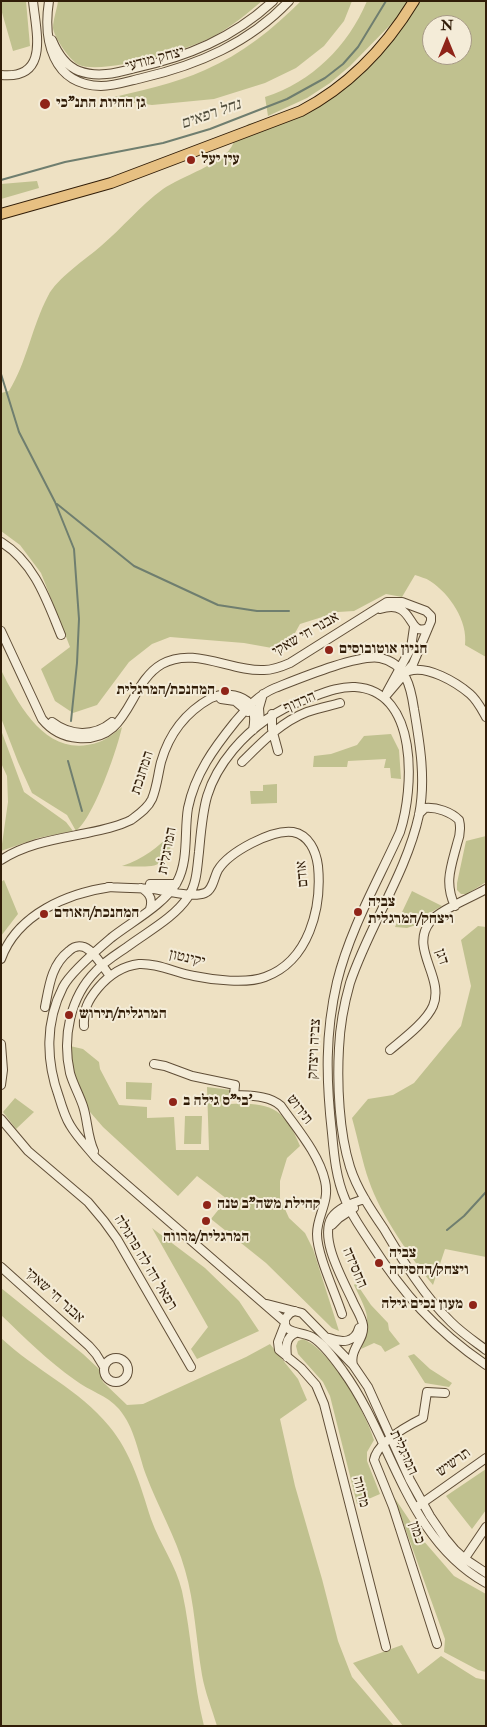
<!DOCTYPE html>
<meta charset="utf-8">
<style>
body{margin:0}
#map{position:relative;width:487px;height:1727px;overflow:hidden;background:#eee1c3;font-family:"IM FELL Double Pica",serif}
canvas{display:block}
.frame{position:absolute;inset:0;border:2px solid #311d08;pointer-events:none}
.north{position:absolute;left:422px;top:15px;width:50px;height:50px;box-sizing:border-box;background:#f4ecd8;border:1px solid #a69985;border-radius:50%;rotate:0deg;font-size:14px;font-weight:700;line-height:20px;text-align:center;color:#311d08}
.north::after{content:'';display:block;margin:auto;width:18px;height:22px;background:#8f2418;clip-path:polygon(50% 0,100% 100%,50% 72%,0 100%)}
</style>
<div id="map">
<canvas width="487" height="1727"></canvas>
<div class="frame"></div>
<div class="north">N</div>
</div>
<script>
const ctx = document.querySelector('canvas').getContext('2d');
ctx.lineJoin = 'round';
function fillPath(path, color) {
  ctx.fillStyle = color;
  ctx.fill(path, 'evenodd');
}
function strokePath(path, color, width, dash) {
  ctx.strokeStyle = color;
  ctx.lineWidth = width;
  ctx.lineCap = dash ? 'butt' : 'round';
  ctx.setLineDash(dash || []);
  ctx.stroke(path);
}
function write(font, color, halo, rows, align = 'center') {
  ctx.font = font + ' "IM FELL Double Pica","Frank Ruhl Libre",serif';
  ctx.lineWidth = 4;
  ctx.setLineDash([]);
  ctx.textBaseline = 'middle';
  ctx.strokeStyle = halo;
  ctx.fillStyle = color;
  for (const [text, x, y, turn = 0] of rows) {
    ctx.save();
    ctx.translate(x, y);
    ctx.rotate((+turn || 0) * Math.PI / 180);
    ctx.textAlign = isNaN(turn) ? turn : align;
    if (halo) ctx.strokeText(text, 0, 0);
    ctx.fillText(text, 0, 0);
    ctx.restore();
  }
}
const green = new Path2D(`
 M1 1H26L30 46 13 51 1 9Z
 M58 1H262C248 13 232 26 216 35 192 49 104 75 79 65 70 61 54 37 53 28 53 20 57 9 58 1Z
 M301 1H352L344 21 324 46 296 68 265 83 214 99 152 105 106 99C139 91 174 84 205 70 242 54 273 29 301 1Z
 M367 1H410L399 16 350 66 330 83 307 98 268 116 265 97C312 82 348 46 367 1Z
 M417 1H486V657L465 645C468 621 450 594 430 581 426 578 420 577 415 575L402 597 386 594 354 611 338 612 300 624 290 642 272 648 244 643 170 637 152 644 129 662 97 705 73 713 55 701 41 669 70 647 41 573 20 545 1 531V393L9 391C27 362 32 326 48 296 57 278 86 259 101 246 122 228 140 206 163 189 180 177 225 163 233 144 234 141 234 136 235 133L244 129 248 124 274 118 328 95 356 73ZM432 25H462V55H432Z
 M37 181 39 188 1 199V184Z
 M1 670C20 708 48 760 99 742 108 739 115 732 122 727 117 750 94 817 76 831L67 815 32 793 18 762 1 718Z
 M1 730 24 792 66 822 73 831 38 838 1 851 8 802 7 776 1 763Z
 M391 734 399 750 401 779 391 778 390 768H384L386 759 348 761 347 767H313L314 756 331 754 357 745 364 736Z
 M277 784V803L251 804 250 791H263V785Z
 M173 831C170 871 155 867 122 866 143 859 158 848 173 831Z
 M486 836V882L467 894H461L457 890V883L466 841Z
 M4 880 18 914 1 936V882Z
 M412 891 442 906 426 915 419 924 407 928 395 927Z
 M478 926 486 927V1257L445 1249 433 1285C411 1258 380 1214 369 1181 362 1161 358 1139 352 1118L368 1099 393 1095 414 1083 461 1026 471 986 461 940Z
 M70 1046 83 1049 99 1062 100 1069 119 1105 147 1107V1118L174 1117 176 1150H209L207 1087 231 1090 230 1104C270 1103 284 1107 300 1146L287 1158 280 1181V1198L289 1218 305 1233 313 1249 339 1331 332 1328 266 1263 211 1219 227 1199 197 1176 178 1196 103 1127 90 1112 73 1073Z
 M126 1082 152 1083 151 1100 126 1099Z
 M15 1098 34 1112 16 1129 3 1112Z
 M185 1116H202L201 1144H184Z
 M152 1228 205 1268 239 1301 259 1331 197 1359 191 1349 208 1327Z
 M356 1283 371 1305 388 1323 389 1330 400 1344 385 1352 381 1346 374 1343 361 1349C371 1316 369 1316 354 1285Z
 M1 1288 83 1354 99 1369 103 1382 127 1405 143 1404 246 1357 270 1344 298 1379 307 1400 280 1419 295 1486 322 1579 338 1641 352 1677 394 1726H217C212 1709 205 1692 202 1675 196 1640 195 1604 185 1570 176 1537 158 1507 146 1475 138 1453 135 1428 119 1409 107 1395 89 1391 75 1380 48 1361 25 1338 1 1315Z
 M1 1338C35 1370 80 1390 109 1426 131 1452 141 1487 151 1519 160 1544 176 1565 182 1591 192 1636 193 1682 204 1726H1Z
 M303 1339C331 1350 366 1412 374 1440L367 1452V1461L380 1494 357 1504 330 1396 323 1382 298 1354 296 1346 298 1341Z
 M414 1354 430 1369 452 1383 449 1387 425 1383 408 1356Z
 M486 1469V1510L472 1529 446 1496Z
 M394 1497 422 1539 454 1576 486 1594V1672L478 1670 444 1652 445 1639Z
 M402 1645 418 1674 441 1656 476 1678 486 1680V1726H403L353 1663Z`);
const stream = new Path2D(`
 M1 180 65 162 163 143 210 129 287 99 325 78 343 64 358 47 386 1
 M1 374 19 432 55 502 74 549 79 619 77 663 71 721
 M57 504 134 566 218 605 257 611H289
 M68 761 82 811
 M447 1230 464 1216 486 1192`);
const minor = new Path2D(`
 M49 1C43 40 52 85 101 86 114 86 129 81 142 78 198 65 249 43 289 1
 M52 40C57 52 66 66 79 71 98 78 116 73 135 68 187 57 233 38 273 1
 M1 75C50 80 36 32 33 1
 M1 542C35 563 47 601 61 635
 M380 609C416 598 406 638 428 628
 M1 631 42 719C51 730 64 737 78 738 131 742 127 684 162 664 194 646 231 672 264 670 273 670 281 667 290 663L387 602H402L426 611 431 616V621L413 664 384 698
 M409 671C427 665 456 682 470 694 477 700 481 708 486 717
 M387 692 411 648 414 627
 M221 699 235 701 248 712
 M272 714V729L278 751
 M52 722C70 736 94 737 112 722
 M260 723 259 708 263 694
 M242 762C261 743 281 722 307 712 318 708 329 706 340 703
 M419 814 425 808C437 807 451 812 459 820 461 828 460 836 457 844 451 867 444 883 455 906
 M1 860C27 843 58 839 87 833 102 830 117 827 131 820 139 814 148 808 152 799 157 787 158 774 161 762 169 734 186 712 211 698 222 693 237 693 247 701 255 708 255 720 253 730
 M150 884H176
 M141 888C150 893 153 899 150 909
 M1 959C17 914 68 893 111 887
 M45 1007C49 987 51 965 69 951 73 947 78 945 84 947 94 951 103 967 110 976
 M84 1026C83 1010 88 1000 98 988 109 975 122 966 139 964 158 963 176 973 194 976 213 980 247 984 265 977 309 961 322 908 318 866 316 851 309 835 293 832 272 829 229 852 218 870 214 877 213 890 205 893 192 898 168 891 153 889 138 888 123 888 108 887
 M1 1044 3 1070 1 1085
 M390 1050C403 1039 426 1022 433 1006 445 977 409 949 430 922 439 910 471 898 486 889
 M154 1064 165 1066 192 1076 235 1085 234 1095C250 1096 269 1095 281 1106 297 1129 319 1154 325 1181 330 1202 317 1215 317 1234 317 1255 335 1292 342 1314
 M1 1119 28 1151 88 1202 104 1221 117 1239 191 1367
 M94 1151C87 1136 88 1121 83 1106 79 1094 73 1084 70 1073 62 1037 70 997 96 971 105 961 117 954 127 947 147 932 174 918 188 897 197 884 197 868 199 852 203 809 204 785 233 750 253 726 276 710 306 699 321 694 339 686 355 687 419 691 414 789 400 832 378 881 350 929 337 982 325 1034 326 1080 332 1133 334 1155 336 1178 345 1199 351 1215 361 1228 370 1242 404 1295 434 1329 486 1365
 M332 1225 339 1218 354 1208
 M1 1267 89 1346 96 1354 104 1367
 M267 1304 302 1313 353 1365 368 1387 410 1480 430 1516 445 1538 455 1550 465 1559 486 1573
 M295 1311C288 1313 281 1321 287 1328 292 1333 305 1333 312 1337 324 1344 335 1360 343 1371 393 1440 406 1538 486 1583
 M285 1322 96 1158C87 1147 77 1137 70 1125 65 1117 62 1107 59 1097 46 1061 45 1022 63 987 70 973 98 949 111 938 131 922 164 905 177 882 189 860 184 831 188 808 195 774 214 748 235 722 247 708 258 695 275 688 298 679 358 654 380 658 406 663 411 688 414 709 420 744 426 780 419 815 406 874 369 926 350 983 344 1004 340 1026 339 1048 337 1084 339 1132 350 1167 357 1189 371 1210 384 1229 403 1261 424 1296 451 1322 462 1333 474 1341 486 1350
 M285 1324 278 1342 279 1350 301 1368 316 1385 324 1404 386 1647
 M329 1338C342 1343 355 1343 359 1328
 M287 1357C286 1347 285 1337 296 1333
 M104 1370a12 12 0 1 1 24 0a12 12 0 1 1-24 0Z
 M353 1365C349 1349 365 1340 363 1325 362 1318 357 1310 354 1304 345 1283 318 1239 332 1217 339 1207 354 1202 365 1199
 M418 1506 486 1458
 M463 1561 486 1527
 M437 1644 393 1507 374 1460C377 1442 407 1426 423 1418L427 1392 445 1393`);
const major = new Path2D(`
 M1 214 111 183 301 111C349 86 386 47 414 1`);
const markers = [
 [45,104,6,"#8f2418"],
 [191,160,5,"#8f2418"],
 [329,650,5,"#8f2418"],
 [225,691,5,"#8f2418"],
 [358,912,5,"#8f2418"],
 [44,914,5,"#8f2418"],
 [69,1015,5,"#8f2418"],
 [173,1102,5,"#8f2418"],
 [207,1205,5,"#8f2418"],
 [206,1221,5,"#8f2418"],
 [379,1263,5,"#8f2418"],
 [473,1305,5,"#8f2418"]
];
const streetNames = [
 ["יצחק מודעי",155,60,-15],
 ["אבנר חי שאקי",306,635,-30],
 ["הרדוף",300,703,-23],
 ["המחנכת",143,773,-72],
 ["המרגלית",168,851,-79],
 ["אודם",303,874,-95],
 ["דגן",441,957,71],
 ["יקינטון",187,959,13],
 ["צביה ויצחק",315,1049,-87],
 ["תירוש",299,1110,52],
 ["רפאל דה לה פרגולה",145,1263,59],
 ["החסידה",354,1268,67],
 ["אבנר חי שאקי",54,1296,42],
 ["המרגלית",403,1453,65],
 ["תרשיש",454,1463,-36],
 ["מרווה",360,1492,76],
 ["כמון",416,1533,72]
];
const poiNames = [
 ["גן החיות התנ\"כי",56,104],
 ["עין יעל",201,160],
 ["חניון אוטובוסים",339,650],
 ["המחנכת/המרגלית",215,691,"right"],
 ["צביה",368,903],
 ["ויצחק/המרגלית",368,920],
 ["המחנכת/האודם",54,914],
 ["המרגלית/תירוש",79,1015],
 ["בי\"ס גילה ב'",183,1102],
 ["קהילת משה\"ב טנה",217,1205],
 ["המרגלית/מרווה",206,1238,"center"],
 ["צביה",389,1254],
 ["ויצחק/החסידה",389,1271],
 ["מעון נכים גילה",463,1305,"right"]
];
const waterNames = [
 ["נחל רפאים",211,115,-19]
];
fillPath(green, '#c0c18f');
strokePath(stream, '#6f7e6f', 2);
strokePath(minor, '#604e37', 10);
strokePath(major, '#311d08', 12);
strokePath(minor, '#f4ecd8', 8);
strokePath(major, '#e7c082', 10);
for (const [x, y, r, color] of markers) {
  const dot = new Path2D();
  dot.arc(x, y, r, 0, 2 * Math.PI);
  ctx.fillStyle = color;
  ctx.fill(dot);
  strokePath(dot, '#f4ecd8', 2);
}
write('15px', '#311d08', '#f4ecd8', streetNames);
write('bold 15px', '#311d08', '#f4ecd8', poiNames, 'left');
write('italic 16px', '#504d3c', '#f4ecd8', waterNames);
</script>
